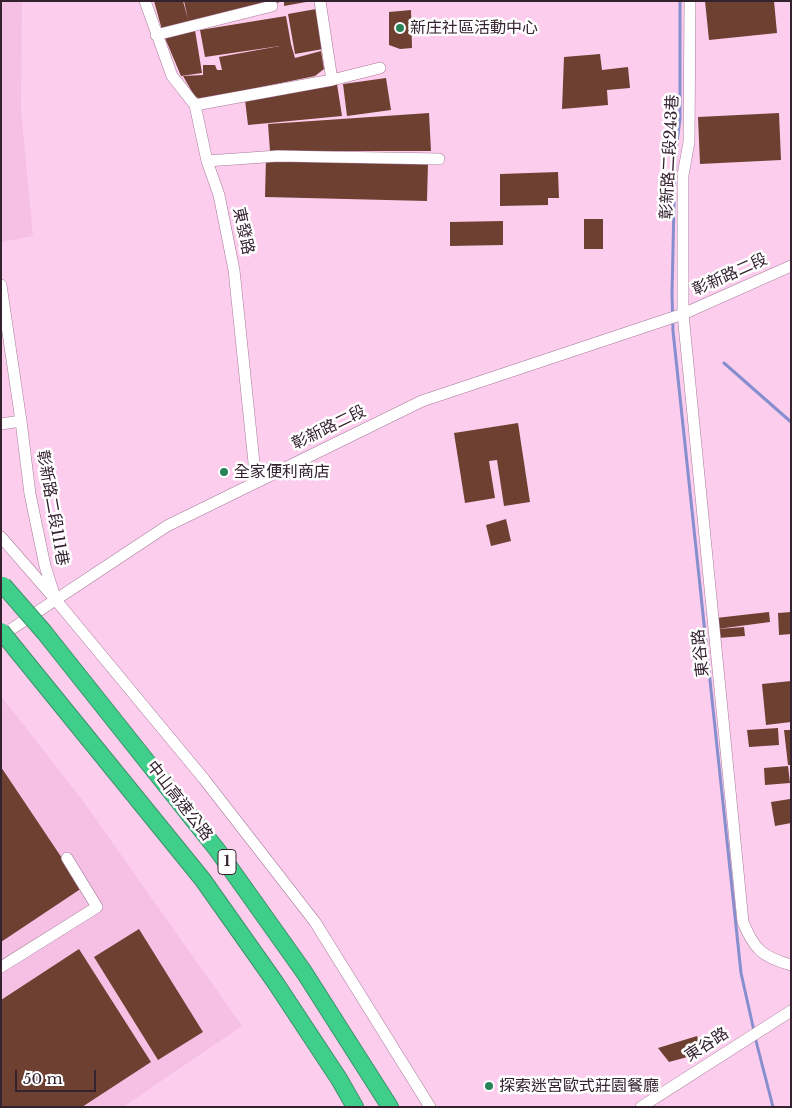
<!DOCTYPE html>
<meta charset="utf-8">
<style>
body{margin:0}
#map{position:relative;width:792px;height:1108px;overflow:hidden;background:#fdcdee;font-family:"Libre Baskerville",serif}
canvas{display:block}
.frame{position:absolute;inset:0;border:2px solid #34222f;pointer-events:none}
.scale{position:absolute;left:15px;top:1070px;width:81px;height:22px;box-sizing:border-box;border:2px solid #34222f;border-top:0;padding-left:6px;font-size:15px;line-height:18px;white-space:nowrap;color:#34222f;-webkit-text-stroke:4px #fff;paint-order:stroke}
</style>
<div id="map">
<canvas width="792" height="1108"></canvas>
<div class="frame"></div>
<div class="scale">50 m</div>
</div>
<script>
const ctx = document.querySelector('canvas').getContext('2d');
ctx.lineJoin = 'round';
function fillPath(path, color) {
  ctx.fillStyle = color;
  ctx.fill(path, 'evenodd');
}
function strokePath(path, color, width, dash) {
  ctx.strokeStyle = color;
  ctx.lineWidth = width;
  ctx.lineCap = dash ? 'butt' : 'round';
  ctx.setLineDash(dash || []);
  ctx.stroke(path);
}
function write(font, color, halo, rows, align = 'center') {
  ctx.font = font + ' "Libre Baskerville","Noto Sans TC",serif';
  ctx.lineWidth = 5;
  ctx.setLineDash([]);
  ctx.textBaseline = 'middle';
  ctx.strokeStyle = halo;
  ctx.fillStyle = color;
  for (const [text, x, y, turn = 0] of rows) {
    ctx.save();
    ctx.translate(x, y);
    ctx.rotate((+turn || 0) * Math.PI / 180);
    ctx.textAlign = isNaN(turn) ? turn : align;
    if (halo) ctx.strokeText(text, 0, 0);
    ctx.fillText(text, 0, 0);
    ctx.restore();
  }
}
const built = new Path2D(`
 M1 1H22L21 110 33 236 1 242Z
 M1 696 83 801 242 1026 123 1107H1Z`);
const stream = new Path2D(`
 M680 1V119L675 158 672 294 673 331 741 973 754 1031
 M724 363 791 422
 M755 1037 773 1107`);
const building = new Path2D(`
 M154 1H183L188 19 184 1 280 2 162 30Z
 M284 1H305L306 2 284 6Z
 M705 1H774L777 33 709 40Z
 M316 9 323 49 295 54 288 14Z
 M411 10 412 48 400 49 389 45V12Z
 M286 16 291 44 295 58 321 51 324 69 315 76 203 99 195 97 183 76 203 75V65H215L217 70H222L219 57 280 46 205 57 200 30Z
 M195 30 202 73 181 76 165 38Z
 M600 54 602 70 628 67 630 88 607 90 608 105 562 109 564 57Z
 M386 78 391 110 347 116 343 84Z
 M337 84 342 116 248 125 245 100Z
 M429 113 431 151H270L268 124Z
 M779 113 781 160 700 164 698 117Z
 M266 158 428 163 427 201 265 197Z
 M558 172 559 198H548V205L500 206V174Z
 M584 219H603V249H584Z
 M503 221V245L450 246V222Z
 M518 423 530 502 504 506 497 460 489 461 495 498 465 503 454 433Z
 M506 519 511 541 491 546 486 525Z
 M769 612 770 622 717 629 716 618Z
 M791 612V634L779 635 778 613Z
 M744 627 745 636 718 638V629Z
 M791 681V722L766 725 762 684Z
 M778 728 779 745 749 747 747 730Z
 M784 730H791V765H788Z
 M788 766 790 783 765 785 764 768Z
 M1 767 82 888 1 942Z
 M790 799 791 823 775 826 771 802Z
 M139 929 203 1032 158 1060 94 957Z
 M79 949 151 1062 82 1107H1V1000Z
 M697 1036 702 1053 669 1062 658 1048Z`);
const minor = new Path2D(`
 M145 1 172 76 195 105 207 161 219 195 234 270 256 482
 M320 1 332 80
 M690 1 689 142 683 175V314L743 922C754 949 762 957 791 965
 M156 35 272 6
 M195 105 332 80 380 68
 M207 161 278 156 439 159
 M1 285 21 421 30 494 45 566 54 594
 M1 424 21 421
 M1 537 55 599 204 779 315 922 430 1107
 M1 636 167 526 422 401 683 314 791 266
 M1 967 97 907 67 858
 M641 1107 791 1011`);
const highway = new Path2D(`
 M44 632 218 851 304 972 390 1107
 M18 652 203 880 275 982 339 1079 355 1107`);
const highwayBridge = new Path2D(`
 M3 585 44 632
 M1 631 18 652`);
const markers = [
 [400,28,5,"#2a8257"],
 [224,472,5,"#2a8257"],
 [489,1086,5,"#2a8257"]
];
const shields = [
 [227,862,18]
];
const shieldNames = [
 ["1",227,862]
];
const poiNames = [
 ["新庄社區活動中心",410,28],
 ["全家便利商店",234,472],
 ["探索迷宮歐式莊園餐廳",499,1086]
];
const streetNames = [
 ["彰新路二段243巷",670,157,-87],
 ["東發路",243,231,78],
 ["彰新路二段",730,275,-24],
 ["彰新路二段",329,428,-26],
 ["彰新路二段111巷",52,508,80],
 ["東谷路",701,653,-96],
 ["中山高速公路",179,801,52],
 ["東谷路",707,1045,-33]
];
fillPath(built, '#f6c0e5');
strokePath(stream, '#868ecd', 3);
fillPath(building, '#6d4032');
strokePath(minor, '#a57a98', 12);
strokePath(highway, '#3c926a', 18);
strokePath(minor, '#fff', 11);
strokePath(highway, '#40cf8a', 16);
strokePath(highwayBridge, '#3c926a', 18, []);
strokePath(highwayBridge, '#40cf8a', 16);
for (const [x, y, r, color] of markers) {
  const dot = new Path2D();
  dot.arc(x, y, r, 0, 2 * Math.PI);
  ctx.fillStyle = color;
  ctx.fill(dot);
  strokePath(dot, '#fff', 2);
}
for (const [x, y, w] of shields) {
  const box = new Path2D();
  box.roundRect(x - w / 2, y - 12.5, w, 25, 4);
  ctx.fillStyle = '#fff';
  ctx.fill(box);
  strokePath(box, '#34222f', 1);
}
write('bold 15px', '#34222f', null, shieldNames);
write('16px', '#34222f', '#fff', poiNames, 'left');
write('16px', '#34222f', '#fff', streetNames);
</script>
